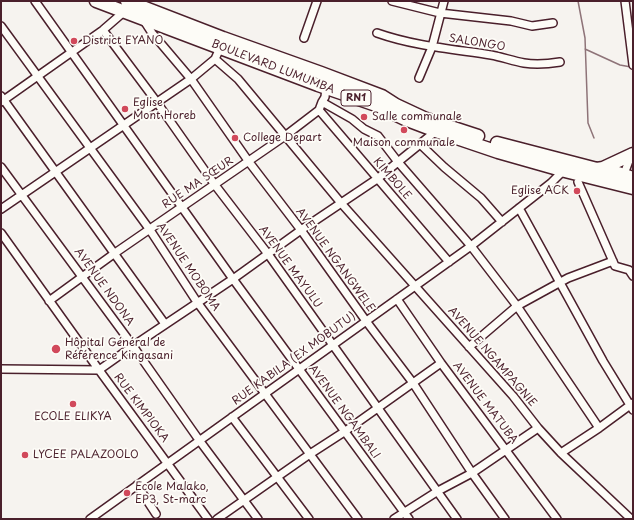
<!DOCTYPE html>
<meta charset="utf-8">
<style>
body{margin:0}
#map{position:relative;width:634px;height:520px;overflow:hidden;background:#f6f3ef;font-family:"Playpen Sans",sans-serif}
canvas{display:block}
.frame{position:absolute;inset:0;border:2px solid #4a1f2b;pointer-events:none}
</style>
<div id="map">
<canvas width="634" height="520"></canvas>
<div class="frame"></div>
</div>
<script>
const ctx = document.querySelector('canvas').getContext('2d');
ctx.lineJoin = 'round';
function strokePath(path, color, width, dash) {
  ctx.strokeStyle = color;
  ctx.lineWidth = width;
  ctx.lineCap = dash ? 'butt' : 'round';
  ctx.setLineDash(dash || []);
  ctx.stroke(path);
}
function write(font, color, halo, rows, align = 'center') {
  ctx.font = font + ' "Playpen Sans",sans-serif';
  ctx.lineWidth = 3.5;
  ctx.setLineDash([]);
  ctx.textBaseline = 'middle';
  ctx.strokeStyle = halo;
  ctx.fillStyle = color;
  for (const [text, x, y, turn = 0] of rows) {
    ctx.save();
    ctx.translate(x, y);
    ctx.rotate((+turn || 0) * Math.PI / 180);
    ctx.textAlign = isNaN(turn) ? turn : align;
    if (halo) ctx.strokeText(text, 0, 0);
    ctx.fillText(text, 0, 0);
    ctx.restore();
  }
}
const stream = new Path2D(`
 M578 1 585 38 588 123 594 138
 M585 49 620 65 631 67 633 70`);
const street = new Path2D(`
 M35 1 233 279 409 519
 M392 1 440 13 511 21 532 26 553 23
 M625 1 633 65
 M143 19 152 33 191 79 249 162 301 230 366 321 413 383 472 473 505 519
 M1 26 150 230 197 302 358 519
 M103 30 156 101 215 185 268 254 457 519
 M377 33C414 46 452 49 491 55 502 57 513 61 524 63 536 65 548 64 560 62
 M304 38 317 1
 M220 48 215 59 238 79 341 203 513 396 538 428 561 453 631 519
 M419 78 432 47 444 1
 M1 96 165 324
 M1 102 103 30 126 10
 M322 102 352 119 364 129 378 136 398 162 471 246 517 306 599 428
 M319 110 449 262
 M420 144 444 167 481 198 502 222
 M1 167 133 346 199 440 258 519
 M623 177 631 155
 M578 182 615 266 629 270 633 276
 M519 208 603 361 633 410
 M1 209 191 79 215 59
 M1 233 99 370 208 519
 M397 299 441 363 557 519
 M49 301 115 253 285 136 319 110 322 102 325 97 326 88
 M469 347 517 306 568 278 613 261
 M1 369 99 370 133 346 233 279 301 230 377 179 436 131V128
 M232 417 309 519
 M561 453 599 428 633 403
 M137 485 156 514
 M90 519 471 246 551 183 561 173 565 171
 M217 519 310 454 344 432 441 363
 M394 519 438 491 472 473 538 428`);
const highway = new Path2D(`
 M96 1 318 85 376 105 407 120 436 131 498 152 565 171 633 188
 M127 1 223 38 321 73 382 96 396 105 426 119 478 136
 M497 143 597 169 603 168 633 178
 M602 172 603 168 633 154`);
const markers = [
 [74,41,4,"#d1495b"],
 [125,109,4,"#d1495b"],
 [364,117,4,"#d1495b"],
 [404,130,4,"#d1495b"],
 [235,138,4,"#d1495b"],
 [577,191,4,"#d1495b"],
 [56,349,5,"#d1495b"],
 [73,404,4,"#d1495b"],
 [25,455,4,"#d1495b"],
 [127,493,4,"#d1495b"]
];
const shields = [
 [356,98,30]
];
const shieldNames = [
 ["RN1",356,98]
];
const poiNames = [
 ["District EYANO",82,41],
 ["Eglise",133,103],
 ["Mont Horeb",133,116],
 ["Salle communale",372,117],
 ["College Depart",243,138],
 ["Maison communale",404,143,"center"],
 ["Eglise ACK",569,191,"right"],
 ["Hôpital Général de",65,343],
 ["Référence Kingasani",65,356],
 ["ECOLE ELIKYA",73,417,"center"],
 ["LYCEE PALAZOOLO",33,455],
 ["Ecole Malako,",135,487],
 ["EP3, St-marc",135,500]
];
const streetNames = [
 ["SALONGO",477,43,9],
 ["BOULEVARD LUMUMBA",273,67,21],
 ["KIMBOLE",392,179,49],
 ["RUE MA SŒUR",198,183,-34],
 ["AVENUE NGANGWELE",335,260,54],
 ["AVENUE MOBOMA",188,267,56],
 ["AVENUE MAYULU",290,267,54],
 ["AVENUE NDONA",104,287,54],
 ["AVENUE NGAMPAGNIE",492,357,49],
 ["RUE KABILA (EX MOBUTU)",294,359,-36],
 ["AVENUE MATUBA",485,403,53],
 ["RUE KIMPIOKA",141,408,53],
 ["AVENUE NGAMBALI",344,412,54]
];
strokePath(stream, '#8e7378', 1.5);
strokePath(street, '#4a1f2b', 10);
strokePath(highway, '#4a1f2b', 15);
strokePath(street, '#fdfcf7', 7);
strokePath(highway, '#fdfcf7', 12);
for (const [x, y, r, color] of markers) {
  const dot = new Path2D();
  dot.arc(x, y, r, 0, 2 * Math.PI);
  ctx.fillStyle = color;
  ctx.fill(dot);
  strokePath(dot, '#fdfcf7', 1.5);
}
for (const [x, y, w] of shields) {
  const box = new Path2D();
  box.roundRect(x - w / 2, y - 8, w, 16, 3);
  ctx.fillStyle = '#fdfcf7';
  ctx.fill(box);
  strokePath(box, '#4a1f2b', 1);
}
write('bold 10px', '#4a1f2b', null, shieldNames);
write('11px', '#4a1f2b', '#fdfcf7', poiNames, 'left');
write('11px', '#4a1f2b', '#fdfcf7', streetNames);
</script>
